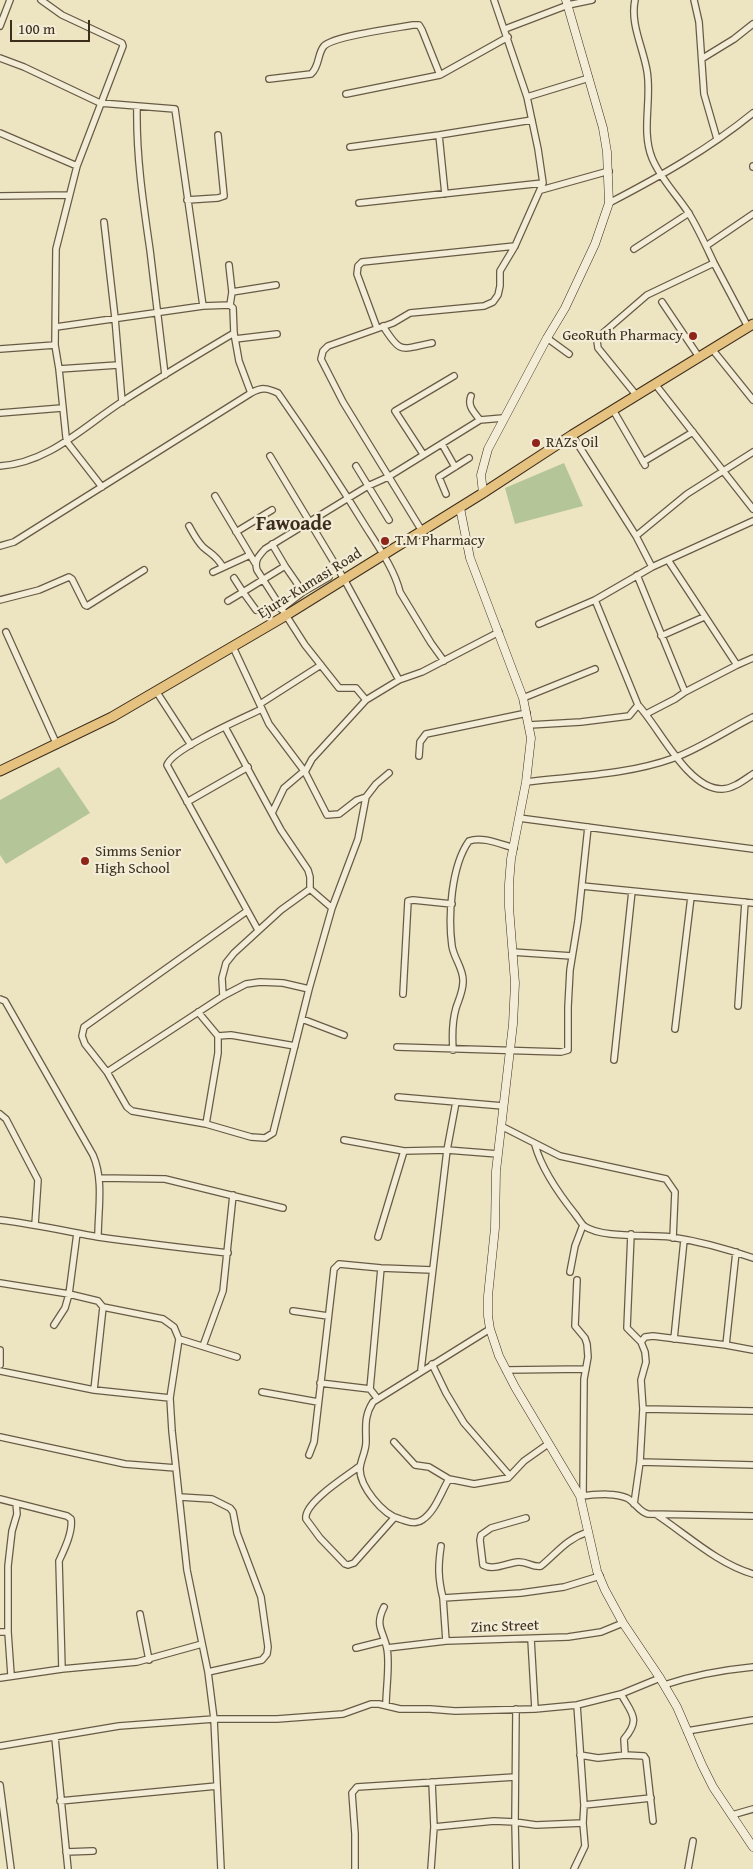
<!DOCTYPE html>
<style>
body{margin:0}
#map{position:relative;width:753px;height:1869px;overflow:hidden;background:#ede4c2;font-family:"Gentium Book Plus",serif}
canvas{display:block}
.scale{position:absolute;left:10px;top:20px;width:80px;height:22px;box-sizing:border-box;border:2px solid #3c2d1c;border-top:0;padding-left:6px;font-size:15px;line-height:18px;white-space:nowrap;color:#3c2d1c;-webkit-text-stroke:4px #f3edd7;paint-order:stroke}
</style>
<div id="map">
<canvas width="753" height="1869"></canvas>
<div class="scale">100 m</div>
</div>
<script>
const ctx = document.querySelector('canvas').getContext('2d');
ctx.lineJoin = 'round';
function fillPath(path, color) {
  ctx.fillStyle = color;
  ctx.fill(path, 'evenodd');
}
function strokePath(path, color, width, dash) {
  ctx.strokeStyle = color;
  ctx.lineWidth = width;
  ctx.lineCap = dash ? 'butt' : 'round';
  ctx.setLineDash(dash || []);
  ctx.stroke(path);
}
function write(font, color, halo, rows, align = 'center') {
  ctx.font = font + ' "Gentium Book Plus",serif';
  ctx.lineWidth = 4.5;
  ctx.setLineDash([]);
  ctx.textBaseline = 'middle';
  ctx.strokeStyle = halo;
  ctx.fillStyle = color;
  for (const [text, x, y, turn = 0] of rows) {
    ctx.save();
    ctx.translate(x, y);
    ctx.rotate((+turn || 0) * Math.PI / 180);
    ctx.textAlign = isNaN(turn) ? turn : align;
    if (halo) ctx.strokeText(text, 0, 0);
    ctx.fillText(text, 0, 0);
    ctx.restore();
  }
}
const green = new Path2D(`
 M564 463 583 506 515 524 505 488Z
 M59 767 90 813 6 864 0 855V800Z`);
const street = new Path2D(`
 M41 0 62 15 122 43 123 46 77 166 56 249 55 345 59 369 66 437 67 442 102 487
 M635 0C630 24 643 47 647 71 652 99 641 131 652 158 660 178 676 194 688 212 698 228 706 246 714 263 725 284 737 306 748 327
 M694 0 699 22 704 94 717 139
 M0 26 10 0
 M505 29 568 5 592 0
 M0 58 24 67 100 103 175 109 203 306
 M703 58 734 39 753 24
 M269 79 311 74C320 66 317 54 324 46 334 36 396 28 413 25H419L422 30 440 75
 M346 94 440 75 508 37
 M527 97 589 78
 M137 106C136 155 143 202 150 250 155 291 160 333 165 375
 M0 133 77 166
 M439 135 445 194
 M350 147 439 135 532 120
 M753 166V167
 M541 190 609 171
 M0 196 69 195
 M187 200 218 198 224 196 218 135
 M359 203 543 183
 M609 203C659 177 709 149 753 113
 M104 222 115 318 122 402
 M706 246 753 214
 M634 249 689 213
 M229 265 232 292 230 305
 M232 292 276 285
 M662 302 699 357
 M383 326C401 355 401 349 432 343
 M56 327 203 306 230 305 233 308 234 333 239 361 251 393
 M377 328 357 274 358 266 362 262 515 246
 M547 338 569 354
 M235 339 277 334
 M0 349 55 345
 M712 349 753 400
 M59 369 118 365
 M655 384 753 509
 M471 396C467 406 474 412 480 420
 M637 396 598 348 597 341 603 333 647 295 714 263
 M613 410 645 465
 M0 413 62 408
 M572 435 636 536 652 567
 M442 444 455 467
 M423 454 395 411 454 376
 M270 456 344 579 399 680
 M643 462 693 432
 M0 466C49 463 84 426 123 401 160 377 197 355 234 333
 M356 466 389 520
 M446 494 439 477 469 458
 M215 496 255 563
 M753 521 652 567 595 600 638 705C659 727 688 790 722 789 733 789 744 780 753 774
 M189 526C193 533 197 541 203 547 212 555 215 554 223 567
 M422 531 343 402 321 359 323 351 328 346 393 323 410 313 484 306 493 302 498 295 500 286V271L515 246 543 183 538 149 527 97 494 0
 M236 532 272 510
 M636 536 687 494 753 452
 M272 544 285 566
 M0 546 14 542 251 393C262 387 267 388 278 393 308 436 337 480 364 524 377 545 394 568 400 592L431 643 444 661
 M668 560 737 665 753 658
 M213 572 250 555
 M637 575 685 692 675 699 646 714
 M303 592 329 577
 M0 600 39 590 69 577 72 579 85 605 87 606 144 570
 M228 601 243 592 234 578
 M256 610 243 592 285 566 303 592 281 609
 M539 624 595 600
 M6 632 57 745
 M661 636 704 617
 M233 647 269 724 305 772 327 815 339 814 357 800 366 797 376 784 389 773
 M156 691 191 745
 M685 692 737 665
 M523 698 595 669
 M366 700 356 688H339L305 645 257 570C254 560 259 556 265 549L368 486 388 477 480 420 503 418
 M260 704 321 665
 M529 725 581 722 629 716 638 705
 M225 727 281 830 308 870 310 877V889
 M419 756 420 742 426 734 527 713
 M305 772 312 759 366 700 399 680 422 672 499 632
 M526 782C575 776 627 775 674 758 699 749 729 729 753 717
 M187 802 248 767
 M272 813 284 788 304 771
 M519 818 753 849
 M582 886 753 903
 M247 911 84 1027 82 1036 85 1044 107 1072 127 1107 132 1111 206 1124 251 1137 265 1138 273 1133 309 989 332 908 358 839 366 797
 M258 930 167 765C172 749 245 717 262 709
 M512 952 572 956
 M403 994 408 901 413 900 452 904
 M223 996 222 978 226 963 234 953 281 910 310 889 332 908
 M0 999 5 1001 93 1155C104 1180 98 1210 98 1237
 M738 1006 745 902
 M198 1012 218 1036V1053L206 1124
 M302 1019 344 1035
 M675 1029 691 897
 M218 1036 231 1035 295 1046
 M397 1047 561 1052 568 1050V1007L570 970 578 921 588 827
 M453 1050C452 1035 452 1022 456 1008 459 999 463 991 463 982 464 969 454 959 452 946 448 917 451 866 469 841 482 836 500 844 514 848
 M614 1060 632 891
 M107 1072 223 996 246 984 260 982 283 983 309 989
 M398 1097 503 1106
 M0 1114 6 1119 38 1180 35 1225
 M501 1126 560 1156 666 1179 675 1192 673 1238
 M344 1140 404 1151 447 1150 498 1154
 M535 1145C542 1170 559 1194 575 1214 578 1218 581 1223 584 1226 603 1239 648 1234 671 1237 698 1241 727 1249 753 1258
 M99 1178 165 1179 283 1208
 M0 1220C33 1224 65 1231 98 1237 141 1243 184 1248 228 1253
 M77 1233 69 1294 98 1301 103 1307 163 1319 174 1327 179 1339 170 1398 172 1431 187 1570 208 1672 214 1719 221 1869
 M631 1234 627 1328 641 1342 645 1352 646 1362 641 1380 643 1409 640 1462 634 1504
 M378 1237 404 1151
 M570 1272 575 1246 583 1225
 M577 1280 575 1326 585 1338 587 1344 588 1357 584 1379 583 1496
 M0 1283 69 1294 65 1308 54 1325
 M103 1307 94 1390 170 1398
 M293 1311 328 1316
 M490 1329 373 1402C364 1416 366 1426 366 1442 366 1451 361 1459 360 1468 359 1486 383 1515 400 1519 407 1521 415 1525 422 1520 435 1512 441 1492 449 1479L474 1484 508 1478 524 1461 548 1444
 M179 1339 237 1357
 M674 1339 684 1240
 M641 1342 645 1337 653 1336 726 1345 736 1252
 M726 1345 753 1350
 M203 1346 223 1291 233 1195
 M0 1350V1365
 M432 1364 446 1393 464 1423 510 1476
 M421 1370 447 1150 456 1102
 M506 1370 586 1369
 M0 1371 94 1390
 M320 1383 370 1389 377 1398
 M370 1389 381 1268
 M262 1392 318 1402
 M643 1409 753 1411
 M0 1437 125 1464 176 1468
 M394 1442 415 1465 429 1467 449 1479
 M309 1455 314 1442 334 1269 339 1264 381 1268 432 1270
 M640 1462 753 1465
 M360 1466C347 1476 303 1503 306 1519L320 1538 345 1564 348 1565 354 1563 394 1518
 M580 1496C594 1495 613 1492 627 1498 635 1502 639 1512 648 1514L753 1516
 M180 1497 212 1499 230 1508 233 1512 237 1533 261 1597 268 1647 267 1654 262 1660 208 1672
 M0 1499 67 1516 71 1519C73 1532 64 1550 59 1561L62 1669
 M657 1515C687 1535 718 1564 753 1574
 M526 1518 491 1528 481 1535 480 1540 483 1565C494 1571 507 1563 518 1562 527 1561 533 1568 541 1566 558 1552 566 1539 588 1532
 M441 1546C438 1566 438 1578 443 1598
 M384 1607C374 1627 384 1631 387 1649 390 1664 386 1689 386 1705
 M140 1614 149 1660
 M0 1632H8
 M531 1639 535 1709
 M446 1641 443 1598 521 1593 564 1587 600 1576
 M356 1648 384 1641
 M387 1648 446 1641 568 1637 601 1632 623 1623
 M11 1675 8 1632V1566L12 1531 17 1514 16 1503
 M0 1678 62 1669 137 1662 202 1644
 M664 1685C694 1675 722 1670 753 1667
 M621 1694C632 1714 641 1719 624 1739L625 1755
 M687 1731 753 1720
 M55 1738 68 1869
 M0 1746 119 1726 214 1719H277L343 1714 371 1704H379L400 1709H430L455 1711 535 1709 577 1705 621 1694 660 1678
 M580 1755 598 1758 625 1755 644 1756 646 1759 653 1821
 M0 1785 11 1869
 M60 1801 217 1786
 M584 1805 651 1798
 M732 1815 753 1809
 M434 1827 494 1821 515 1822 536 1825 583 1823
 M66 1852 93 1851
 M355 1869V1834L352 1793 357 1787 515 1777
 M431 1869 434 1827 432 1782
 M516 1869 515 1822 516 1709
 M574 1869 585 1846 583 1823 584 1805 577 1705
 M688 1869 693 1841`);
const secondary = new Path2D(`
 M483 493 481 475 488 449 547 338 565 308 595 244 609 203 607 152 603 128 566 0
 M460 508 470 558 523 698 531 738 526 782 511 859 509 884V907L515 983 513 1024 496 1171 495 1228 488 1296V1316L490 1329 499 1356 515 1387 580 1496 597 1571 605 1590 623 1623 660 1678 677 1707 702 1765 713 1787 753 1847`);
const primary = new Path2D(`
 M0 771 112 717 285 616 483 493 572 435 753 324`);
const markers = [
 [693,336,5,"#8f2418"],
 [536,443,5,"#8f2418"],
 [385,541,5,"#8f2418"],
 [85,861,5,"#8f2418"]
];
const poiNames = [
 ["GeoRuth Pharmacy",683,336,"right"],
 ["RAZs Oil",546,443],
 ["T.M Pharmacy",395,541],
 ["Simms Senior",95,852],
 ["High School",95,869]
];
const streetNames = [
 ["Ejura-Kumasi Road",310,584,-32],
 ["Zinc Street",505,1627,-2]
];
const districtNames = [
 ["Fawoade",294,525]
];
fillPath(green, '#b4c597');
strokePath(street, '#685b46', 8);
strokePath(secondary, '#3c2d1c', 9);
strokePath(primary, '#3c2d1c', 11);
strokePath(street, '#f3edd7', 5.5);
strokePath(secondary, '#f3edd7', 8);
strokePath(primary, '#e6c281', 9);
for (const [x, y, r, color] of markers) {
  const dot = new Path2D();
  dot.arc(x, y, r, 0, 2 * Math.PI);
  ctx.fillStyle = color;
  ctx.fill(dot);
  strokePath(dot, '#f3edd7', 2);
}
write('15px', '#3c2d1c', '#f3edd7', poiNames, 'left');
write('15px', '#3c2d1c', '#f3edd7', streetNames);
write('bold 20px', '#3c2d1c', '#f3edd7', districtNames);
</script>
